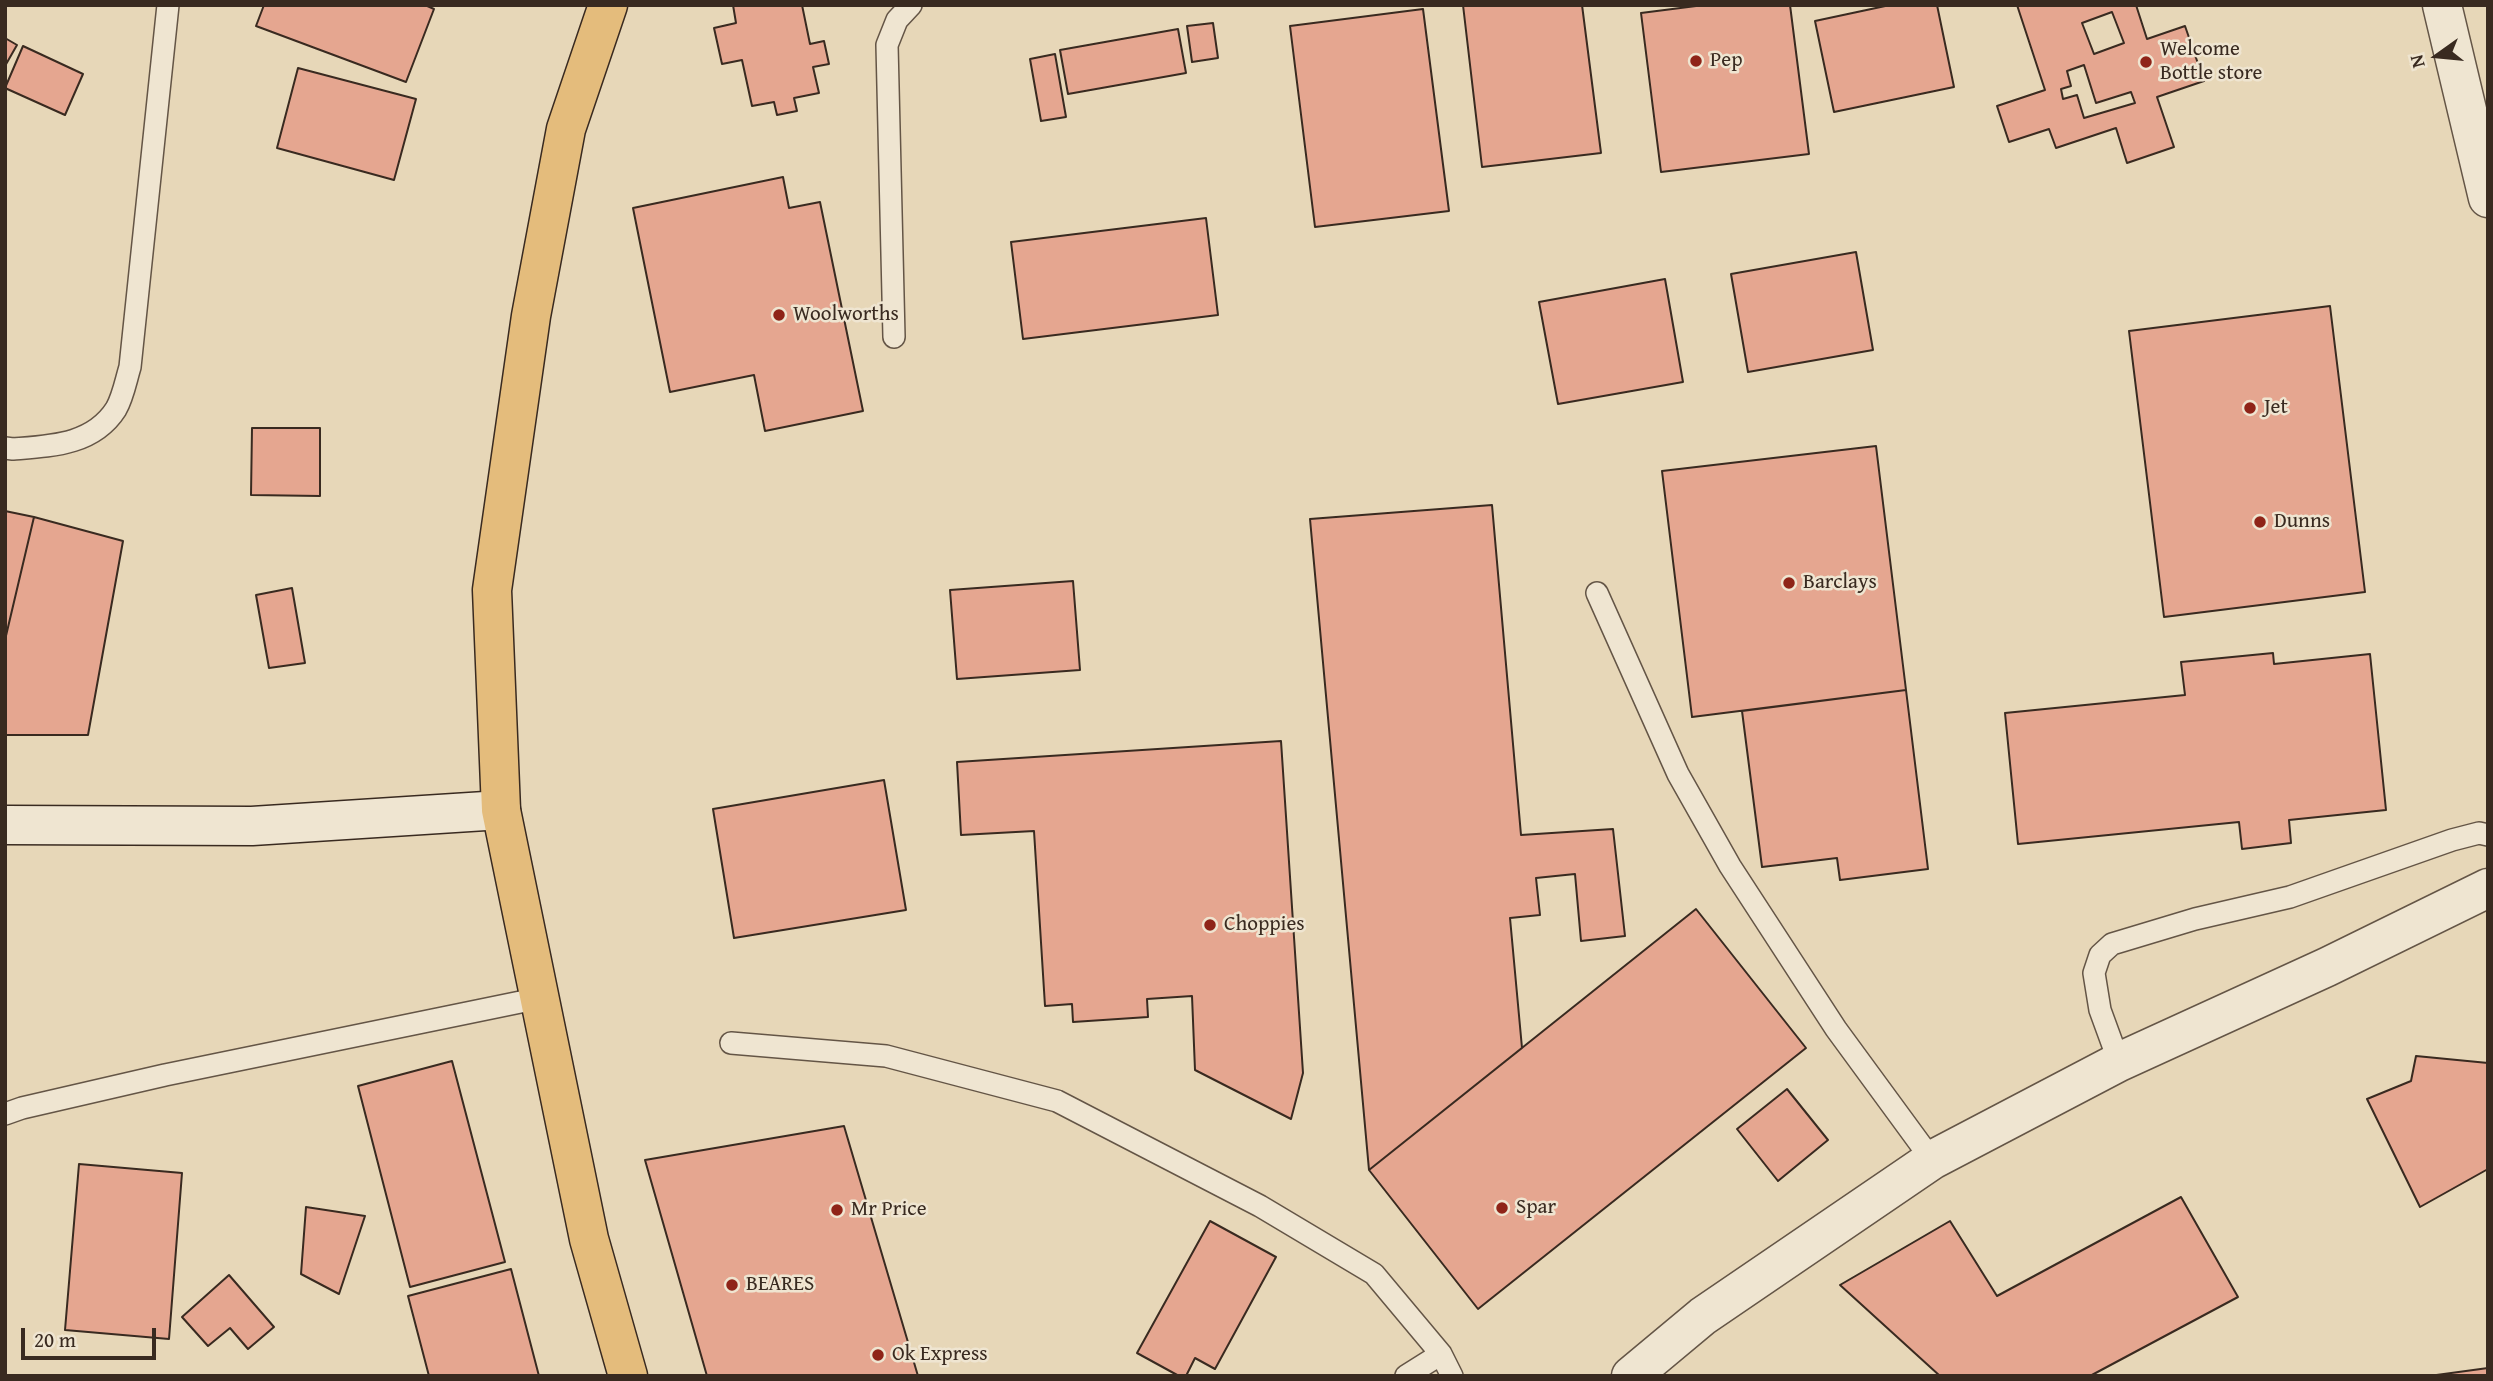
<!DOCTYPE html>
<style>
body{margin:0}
#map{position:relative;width:2493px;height:1381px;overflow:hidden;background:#e7d7b8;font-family:"Gentium Book Plus",serif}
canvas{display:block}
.frame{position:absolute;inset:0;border:7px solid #392a20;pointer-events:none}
.north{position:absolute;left:2402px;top:21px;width:70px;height:70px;-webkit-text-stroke:5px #efe5d1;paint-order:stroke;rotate:255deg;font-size:19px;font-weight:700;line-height:28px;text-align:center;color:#392a20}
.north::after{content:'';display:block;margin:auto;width:24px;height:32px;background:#392a20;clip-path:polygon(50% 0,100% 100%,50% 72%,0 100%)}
.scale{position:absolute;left:21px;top:1328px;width:135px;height:32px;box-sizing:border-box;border:4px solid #392a20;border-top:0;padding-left:9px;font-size:21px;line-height:24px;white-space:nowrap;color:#392a20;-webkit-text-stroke:5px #efe5d1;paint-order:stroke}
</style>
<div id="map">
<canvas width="2493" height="1381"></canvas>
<div class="frame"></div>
<div class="north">N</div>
<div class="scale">20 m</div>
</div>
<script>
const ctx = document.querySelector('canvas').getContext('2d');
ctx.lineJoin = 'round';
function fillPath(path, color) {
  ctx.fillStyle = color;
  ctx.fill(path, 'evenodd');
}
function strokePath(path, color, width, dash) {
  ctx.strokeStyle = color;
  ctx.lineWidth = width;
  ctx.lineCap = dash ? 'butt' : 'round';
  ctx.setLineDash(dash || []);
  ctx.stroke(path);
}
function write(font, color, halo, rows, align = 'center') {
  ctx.font = font + ' "Gentium Book Plus",serif';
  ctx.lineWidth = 5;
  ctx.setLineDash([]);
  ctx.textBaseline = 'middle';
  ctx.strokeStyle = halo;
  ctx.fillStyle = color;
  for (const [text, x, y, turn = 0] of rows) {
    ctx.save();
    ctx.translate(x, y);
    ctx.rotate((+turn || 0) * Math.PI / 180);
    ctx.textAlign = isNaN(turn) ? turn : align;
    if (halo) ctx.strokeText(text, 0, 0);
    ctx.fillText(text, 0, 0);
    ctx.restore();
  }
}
const building = new Path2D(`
 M264 5H425L434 9 406 82 256 26Z
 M733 5H802L810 44 824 41 829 64 813 67 819 93 794 98 797 111 777 115 774 102 752 106 742 60 722 64 714 28 736 23Z
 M1463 5H1582L1601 153 1482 167Z
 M1704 5H1790L1809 154 1661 172 1641 13Z
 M1890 5H1937L1954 87 1834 112 1815 21Z
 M2017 5H2136L2147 39 2185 26 2204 81 2157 97 2174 147 2127 163 2116 128 2056 148 2049 129 2009 142 1997 106 2045 90ZM2112 12 2124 43 2094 54 2082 23ZM2084 65 2096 103 2131 92 2135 103 2084 118 2077 95 2063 99 2061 89 2071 86 2067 71Z
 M1423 9 1449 211 1315 227 1290 26Z
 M1213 23 1218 58 1192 62 1187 26Z
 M1178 29 1186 73 1068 94 1060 50Z
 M5 38 17 45 5 66Z
 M23 46 83 74 65 115 5 88Z
 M1055 54 1066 117 1041 121 1030 59Z
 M298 68 416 99 394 180 277 148Z
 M783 177 789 208 820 202 863 411 765 431 754 375 670 392 633 208Z
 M1206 218 1218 315 1023 339 1011 242Z
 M1856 252 1873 350 1748 372 1731 274Z
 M1665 279 1683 382 1558 404 1539 302Z
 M2330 306 2365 592 2164 617 2129 331Z
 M252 428H320V496L251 495Z
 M1876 446 1906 690 1692 717 1662 471Z
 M1492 505 1521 835 1613 829 1625 936 1581 941 1575 874 1536 878 1540 915 1510 918 1522 1048 1369 1170 1310 519Z
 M5 511 34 517 5 640Z
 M34 517 123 541 88 735H5V640Z
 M1073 581 1080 670 957 679 950 590Z
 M292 588 305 663 269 668 256 595Z
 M2273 653 2274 664 2370 654 2386 810 2289 820 2291 843 2242 849 2239 822 2018 844 2005 713 2185 695 2181 662Z
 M1906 690 1928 869 1840 880 1837 858 1762 867 1742 711Z
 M1281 741 1303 1073 1291 1119 1195 1070 1192 996 1147 999 1148 1017 1073 1022 1072 1004 1045 1006 1034 831 961 835 957 762Z
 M884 780 906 910 734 938 713 809Z
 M1696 909 1806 1048 1478 1309 1369 1170Z
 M2416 1056 2488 1063V1169L2420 1207 2367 1099 2411 1081Z
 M452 1061 505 1262 410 1287 358 1086Z
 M1787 1089 1828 1140 1778 1181 1737 1129Z
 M844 1126 918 1376H707L645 1160Z
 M79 1164 182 1173 169 1339 65 1330Z
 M2181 1197 2238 1297 2090 1376H1940L1840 1285 1950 1221 1997 1296Z
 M306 1207 365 1216 339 1294 301 1274Z
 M1210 1221 1276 1257 1215 1369 1195 1358 1186 1376H1179L1137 1353Z
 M511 1269 539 1376H429L408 1296Z
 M229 1275 274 1327 248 1349 230 1328 208 1346 182 1317Z
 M2488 1368V1376H2429Z`);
const lane = new Path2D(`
 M894 337 887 45 897 20 911 5
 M5 448 13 449C51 446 93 445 116 409 123 397 126 380 130 367L168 5
 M1597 593 1678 774 1730 866 1836 1029 1932 1160
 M731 1043 886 1056 1057 1101 1260 1206 1374 1274 1441 1354 1452 1376
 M2119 1062 2100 1010 2094 973 2100 955 2112 944 2195 919 2290 897 2452 840 2479 833 2488 835
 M5 1114 22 1108 165 1075 540 998
 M1406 1376 1441 1354`);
const street = new Path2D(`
 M2442 5 2488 198
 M1631 1376 1703 1316 1932 1160 2119 1062 2327 967 2488 888`);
const secondary = new Path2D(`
 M5 825 252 826 501 810`);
const primary = new Path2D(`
 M608 5 566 129 531 316 492 590 501 810 589 1239 628 1376`);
const markers = [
 [1696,61,7,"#8f2418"],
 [2146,62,7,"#8f2418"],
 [779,315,7,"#8f2418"],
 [2250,408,7,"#8f2418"],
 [2260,522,7,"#8f2418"],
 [1789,583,7,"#8f2418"],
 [1210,925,7,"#8f2418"],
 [1502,1208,7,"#8f2418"],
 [837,1210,7,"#8f2418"],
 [732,1285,7,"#8f2418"],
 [878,1355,7,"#8f2418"]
];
const poiNames = [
 ["Welcome",2160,50],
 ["Bottle store",2160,74],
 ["Pep",1710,61],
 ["Woolworths",793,315],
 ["Jet",2264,408],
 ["Dunns",2274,522],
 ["Barclays",1803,583],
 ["Choppies",1224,925],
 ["Spar",1516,1208],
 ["Mr Price",851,1210],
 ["BEARES",746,1285],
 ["Ok Express",892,1355]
];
fillPath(building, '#e5a690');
strokePath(building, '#392a20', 2);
strokePath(lane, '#645546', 24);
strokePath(street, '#645546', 41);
strokePath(secondary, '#392a20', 41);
strokePath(primary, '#392a20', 41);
strokePath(lane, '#efe5d1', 21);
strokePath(street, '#efe5d1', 38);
strokePath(secondary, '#efe5d1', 38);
strokePath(primary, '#e4bc7c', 38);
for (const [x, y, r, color] of markers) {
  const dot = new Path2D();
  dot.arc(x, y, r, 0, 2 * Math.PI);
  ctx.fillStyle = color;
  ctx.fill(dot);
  strokePath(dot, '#efe5d1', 2.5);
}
write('21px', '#392a20', '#efe5d1', poiNames, 'left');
</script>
